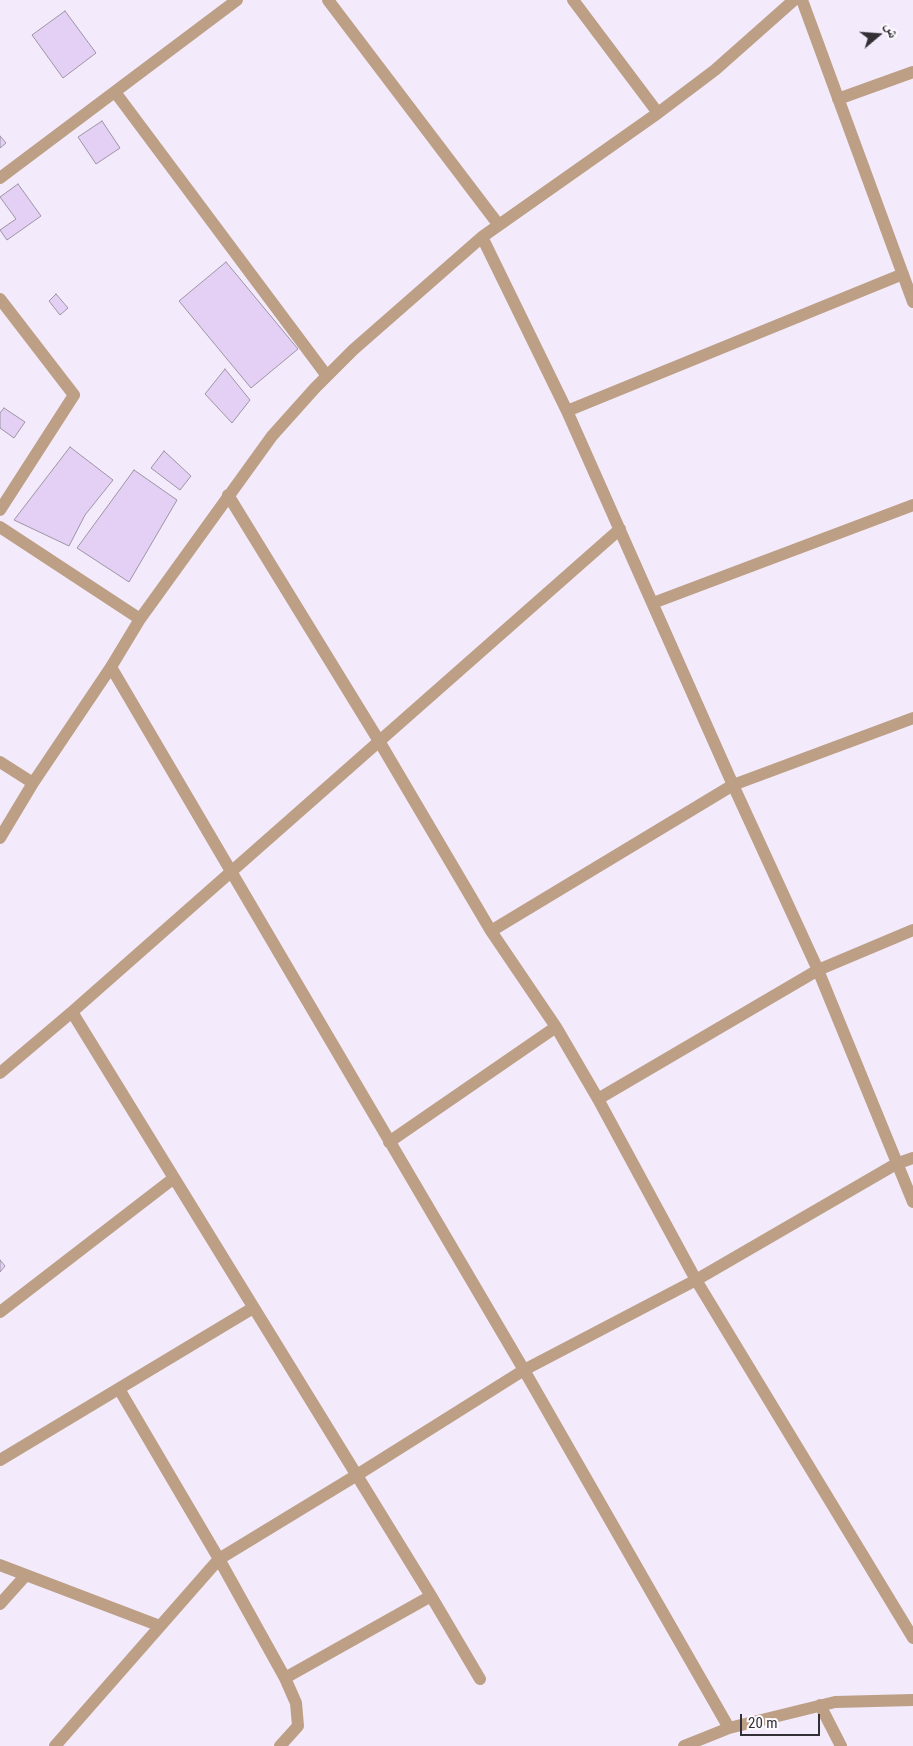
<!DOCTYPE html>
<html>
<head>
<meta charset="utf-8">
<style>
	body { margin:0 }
	#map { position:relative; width:913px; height:1746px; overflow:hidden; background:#f3eafb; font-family:"Roboto Condensed","Noto Naskh Arabic",sans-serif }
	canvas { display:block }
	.north { position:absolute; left:853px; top:10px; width:50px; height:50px; -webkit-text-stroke:4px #fcfafe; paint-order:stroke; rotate:72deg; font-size:14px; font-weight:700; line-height:20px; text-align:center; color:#332f36 }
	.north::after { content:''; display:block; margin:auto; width:18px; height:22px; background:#332f36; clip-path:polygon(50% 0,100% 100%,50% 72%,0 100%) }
	.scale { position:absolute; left:740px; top:1714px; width:80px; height:22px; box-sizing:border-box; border:2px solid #332f36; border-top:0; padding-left:6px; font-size:15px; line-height:18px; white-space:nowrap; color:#332f36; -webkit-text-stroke:4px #fcfafe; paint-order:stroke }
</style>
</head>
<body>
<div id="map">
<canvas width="913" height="1746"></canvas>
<div class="north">ش</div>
<div class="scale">20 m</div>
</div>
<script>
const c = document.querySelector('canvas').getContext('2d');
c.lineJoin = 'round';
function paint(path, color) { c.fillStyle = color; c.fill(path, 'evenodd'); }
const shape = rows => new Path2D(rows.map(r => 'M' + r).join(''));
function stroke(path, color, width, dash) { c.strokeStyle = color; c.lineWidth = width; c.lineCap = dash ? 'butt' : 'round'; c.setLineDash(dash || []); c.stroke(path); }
const building = shape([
	[65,11,96,53,63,78,32,35,65,11],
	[102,121,120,148,96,164,78,137,102,121],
	[0,136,6,143,0,148,0,136],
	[18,184,41,216,7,240,0,230,16,219,0,197,18,184],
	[226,262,298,349,251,388,179,301,226,262],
	[56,294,68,308,60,315,49,301,56,294],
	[225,369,250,400,232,423,205,394,225,369],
	[4,408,25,422,14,438,0,428,0,413,4,408],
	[70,447,113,480,85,515,69,546,14,520,70,447],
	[164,451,191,476,180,490,151,468,164,451],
	[134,470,177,500,129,582,77,548,134,470],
	[0,1260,5,1266,0,1272,0,1260]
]);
const minor = shape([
	[328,0,498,224],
	[573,0,658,113],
	[802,0,913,302],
	[115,92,327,376],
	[838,99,913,72],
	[0,178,237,0],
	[482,237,567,411,733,785,818,970,913,1202],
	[0,299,74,395,0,510],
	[567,411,903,274],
	[228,495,379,741,491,931,556,1027,598,1099,696,1280,913,1638],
	[0,527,140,619],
	[653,603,913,505],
	[111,667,524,1370,729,1728],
	[0,762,33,783],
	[0,838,33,783,111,667,140,619,272,436,315,388,353,350,482,237,658,113,715,70,794,0],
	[491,931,733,785,913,718],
	[72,1012,431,1596,480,1679],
	[0,1073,72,1012,620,529],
	[598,1099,818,970,913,930],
	[389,1142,556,1027],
	[0,1312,174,1178],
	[119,1389,219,1559,285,1678,296,1703,298,1726,280,1746],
	[0,1460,253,1308],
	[0,1565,160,1626],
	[0,1604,26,1575],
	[285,1678,431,1596],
	[820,1705,841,1746],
	[55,1746,219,1559,357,1475,524,1370,696,1280,896,1164,913,1158],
	[684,1746,729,1728,835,1702,913,1700]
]);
paint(building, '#e3d0f4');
stroke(building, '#9c94a3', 1);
stroke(minor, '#bc9f85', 12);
</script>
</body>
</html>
